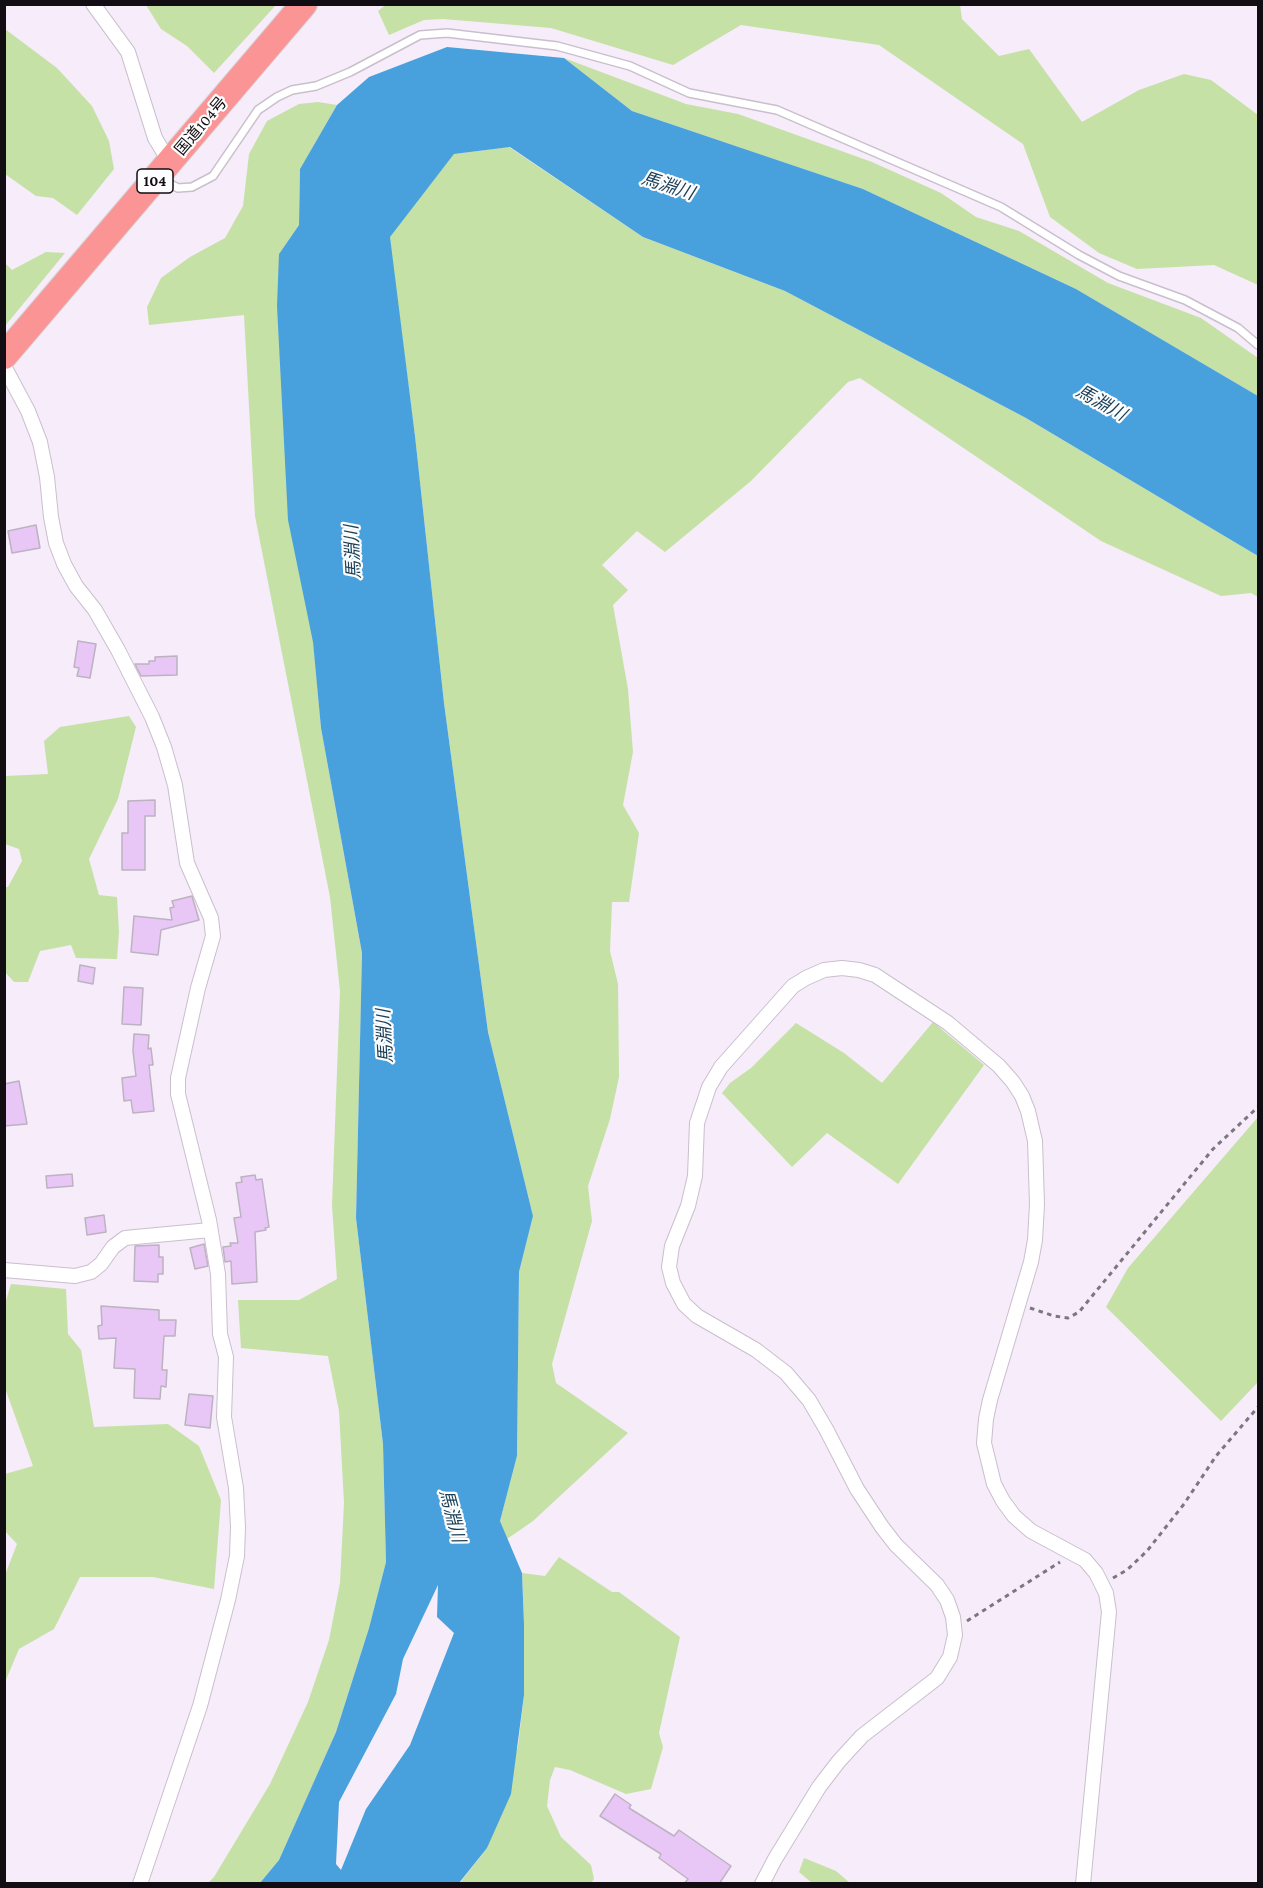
<!DOCTYPE html>
<html>
<head>
<meta charset="utf-8">
<style>
	body { margin:0 }
	#map { position:relative; width:1263px; height:1888px; overflow:hidden; background:#f6ecfa; font-family:"Crimson Pro",serif }
	canvas { display:block }
	.frame { position:absolute; inset:0; border:6px solid #110d12; pointer-events:none }
</style>
</head>
<body>
<div id="map">
<canvas width="1263" height="1888"></canvas>
<div class="frame"></div>
</div>
<script>
const c = document.querySelector('canvas').getContext('2d');
c.lineJoin = 'round';
function paint(path, color) { c.fillStyle = color; c.fill(path, 'evenodd'); }
const shape = rows => new Path2D(rows.map(r => 'M' + r).join(''));
function stroke(path, color, width, dash) { c.strokeStyle = color; c.lineWidth = width; c.lineCap = dash ? 'butt' : 'round'; c.setLineDash(dash || []); c.stroke(path); }
function write(font, color, halo, rows, align = 'center') {
  c.font = font + ' "Crimson Pro","Noto Sans JP",serif'; c.lineWidth = 4.5; c.setLineDash([]); c.textBaseline = 'middle'; c.strokeStyle = halo; c.fillStyle = color; for (const [text, x, y, turn = 0] of rows) {
    c.save(); c.translate(x, y); c.rotate((+turn || 0) * Math.PI / 180); c.textAlign = isNaN(turn) ? turn : align; if (halo) c.strokeText(text, 0, 0); c.fillText(text, 0, 0); c.restore();
  }
}
const green = shape([
	[387,4,960,5,962,19,999,56,1029,49,1082,122,1139,90,1184,74,1211,80,1258,115,1258,285,1214,265,1137,269,1099,253,1050,217,1023,144,879,45,741,25,673,65,551,28,443,19,424,20,389,35,378,11],
	[146,5,276,5,214,73,187,46,161,29],
	[5,29,57,68,92,106,109,141,114,169,77,215,53,198,36,196,5,174],
	[564,58,686,104,738,114,872,162,941,193,976,217,1019,231,1108,283,1201,318,1258,358,1258,396,1076,289,863,189,632,111],
	[318,102,337,105,300,169,299,225,279,254,321,728,362,953,356,1218,383,1444,386,1562,369,1628,336,1732,279,1860,260,1883,208,1883,214,1877,270,1784,308,1702,329,1640,340,1583,344,1503,339,1411,328,1356,241,1348,238,1300,299,1300,337,1279,332,1205,340,991,330,897,255,516,244,315,149,325,147,307,161,278,190,257,225,238,243,206,249,154,267,121,299,104],
	[509,147,643,237,785,291,1026,418,1258,556,1258,597,1251,593,1221,596,1101,541,860,378,848,382,751,481,665,552,637,531,602,565,628,590,613,605,628,689,633,752,623,805,639,833,629,902,612,902,610,951,618,984,619,1077,610,1119,588,1186,592,1221,552,1364,556,1383,628,1433,533,1521,507,1539,500,1521,517,1456,519,1272,533,1216,488,1032,444,703,415,436,389,237,454,154],
	[46,252,65,253,5,326,5,263,12,270],
	[129,716,136,727,118,799,89,859,99,895,117,897,119,932,117,959,76,958,71,945,40,951,28,982,14,982,5,972,5,887,8,887,22,861,19,849,5,844,5,776,48,774,44,741,60,727],
	[933,1022,984,1065,898,1184,827,1133,792,1167,722,1093,730,1083,751,1068,796,1023,844,1053,882,1083],
	[1258,1117,1258,1382,1221,1421,1106,1307,1128,1268],
	[11,1284,66,1289,68,1334,81,1350,94,1427,168,1424,199,1446,221,1500,214,1589,153,1577,80,1577,54,1629,19,1649,5,1682,5,1575,17,1544,5,1531,5,1474,33,1466,5,1388,5,1304],
	[559,1557,612,1592,619,1592,680,1637,659,1733,663,1747,651,1789,626,1794,570,1770,555,1767,550,1780,547,1806,561,1837,591,1865,594,1879,591,1883,459,1884,487,1848,518,1746,524,1695,524,1624,522,1573,545,1576],
	[804,1858,836,1871,850,1883,812,1883,799,1872]
]);
const water = shape([
	[447,47,564,58,632,111,863,189,1076,289,1258,396,1258,556,1026,418,785,291,643,237,510,147,454,154,390,237,415,436,444,703,488,1032,533,1216,519,1272,517,1456,500,1521,522,1573,524,1624,524,1695,511,1794,487,1848,459,1883,260,1883,279,1860,336,1732,369,1628,386,1562,383,1444,356,1218,362,953,321,728,313,642,288,520,277,306,279,254,299,225,300,169,337,105,369,77],
	[438,1585,437,1617,454,1633,410,1745,366,1809,341,1870,336,1864,339,1802,396,1694,403,1659]
]);
const building = shape([
	[36,525,40,548,12,553,8,531,36,525],
	[78,641,96,644,90,678,77,676,79,668,74,667,78,641],
	[177,656,177,675,141,676,135,664,149,664,149,661,155,661,155,657,177,656],
	[155,800,155,816,145,816,145,870,122,870,122,833,128,833,128,801,155,800],
	[192,896,199,920,161,930,158,955,131,952,134,916,172,920,170,908,174,907,172,901,192,896],
	[80,965,95,968,93,984,78,981,80,965],
	[124,987,143,988,141,1025,122,1024,124,987],
	[134,1034,149,1035,148,1049,151,1048,153,1065,149,1065,154,1111,133,1113,131,1100,124,1101,122,1078,136,1076,133,1051,134,1034],
	[19,1081,27,1124,4,1126,4,1084,19,1081],
	[72,1174,73,1186,47,1188,46,1176,72,1174],
	[255,1175,256,1180,262,1179,269,1227,265,1228,266,1230,255,1232,257,1282,232,1284,231,1261,225,1262,223,1247,231,1246,230,1243,238,1243,234,1218,241,1217,236,1183,242,1182,241,1177,255,1175],
	[104,1215,106,1232,87,1235,85,1218,104,1215],
	[204,1244,208,1266,195,1269,190,1248,204,1244],
	[159,1245,159,1257,163,1257,163,1274,158,1274,158,1282,134,1281,135,1246,159,1245],
	[101,1306,159,1310,159,1320,176,1320,175,1336,164,1336,162,1370,167,1370,166,1387,161,1386,160,1399,134,1398,135,1369,114,1368,116,1338,99,1339,98,1326,102,1325,101,1306],
	[189,1394,213,1396,210,1428,185,1425,189,1394],
	[615,1794,631,1805,629,1808,674,1836,679,1830,731,1866,719,1884,684,1884,688,1879,659,1858,661,1854,600,1816,615,1794]
]);
const path = shape([
	[1030,1308,1054,1316,1068,1318,1079,1312,1213,1149,1258,1107],
	[1113,1578,1127,1570,1147,1551,1184,1504,1216,1456,1258,1407],
	[967,1621,1060,1562]
]);
const lane = shape([
	[162,180,178,188,192,187,213,176,258,110,277,97,292,90,316,86,350,72,420,35,447,33,557,46,630,66,689,93,777,110,1001,207,1079,255,1119,276,1185,300,1238,328,1258,345]
]);
const street = shape([
	[93,4,128,52,155,138,170,163],
	[4,366,28,411,40,442,47,477,51,517,56,543,64,564,76,586,95,610,118,650,152,717,164,747,175,785,187,863,211,918,213,936,198,988,178,1078,178,1094,209,1220,218,1274,220,1334,226,1357,224,1417,236,1488,238,1527,237,1556,228,1600,200,1706,140,1884],
	[4,1270,75,1276,91,1272,101,1264,113,1247,125,1238,210,1230],
	[762,1884,775,1859,819,1787,839,1761,862,1736,937,1678,950,1657,955,1635,953,1617,947,1600,937,1585,896,1545,882,1527,857,1489,826,1429,809,1400,786,1373,756,1350,697,1316,684,1304,673,1283,669,1267,672,1246,688,1206,695,1176,697,1123,709,1087,721,1067,793,986,806,978,824,970,842,968,859,970,875,975,948,1023,999,1066,1013,1082,1022,1096,1028,1111,1035,1141,1037,1204,1035,1240,1031,1262,990,1400,986,1419,984,1443,994,1484,1003,1501,1014,1516,1031,1531,1085,1560,1096,1573,1106,1593,1109,1612,1083,1884]
]);
const highway = shape([
	[4,356,304,4]
]);
const shields = [
	[155,181,36]
];
const shieldNames = [
	["104",155,181]
];
const streetNames = [
	["国道104号",201,126,-50]
];
const waterNames = [
	["馬淵川",668,186,18],
	["馬淵川",1101,403,29],
	["馬淵川",353,552,-93],
	["馬淵川",385,1036,-93],
	["馬淵川",452,1516,75]
];
paint(green, '#c5e1a6');
paint(water, '#48a1dc');
paint(building, '#e8c7f6');
stroke(building, '#bcb2c0', 1.5);
stroke(lane, '#c9bfcd', 10);
stroke(street, '#c9bfcd', 16);
stroke(highway, '#d4d3d4', 28);
stroke(path, '#7d767f', 3, [4.5, 4.5]);
stroke(lane, '#fff', 7);
stroke(street, '#fff', 14);
stroke(highway, '#fa9495', 26);
for (const [x, y, w] of shields) { const box = new Path2D(); box.roundRect(x - w / 2, y - 12, w, 24, 4.5); c.fillStyle = '#fdfdfd'; c.fill(box); stroke(box, '#110d12', 1.5); }
write('bold 15px', '#110d12', null, shieldNames);
write('16px', '#110d12', '#fdfdfd', streetNames);
write('italic 18px', '#1a3f58', '#fdfdfd', waterNames);
</script>
</body>
</html>
